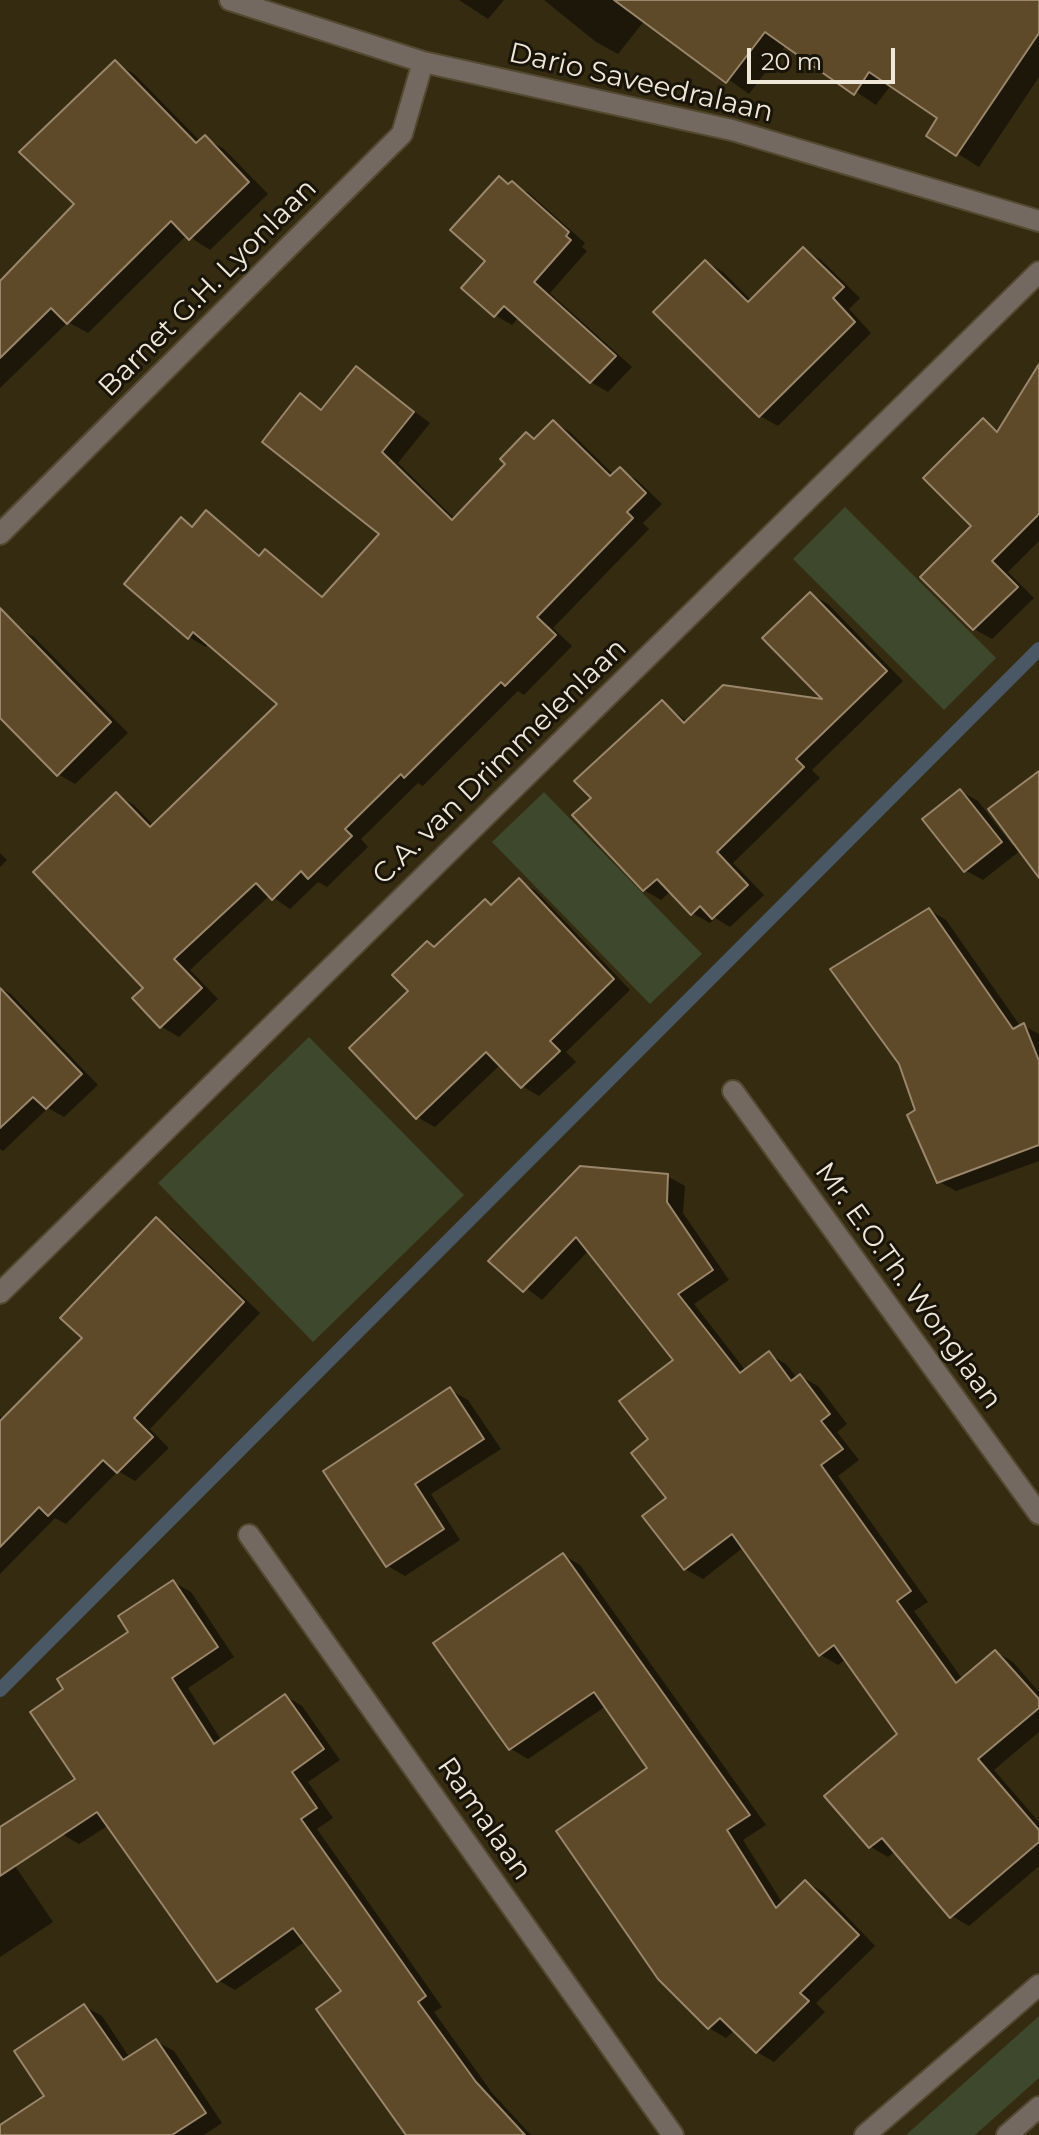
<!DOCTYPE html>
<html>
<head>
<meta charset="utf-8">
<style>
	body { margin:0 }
	#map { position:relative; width:1039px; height:2135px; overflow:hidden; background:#352b10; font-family:Montserrat,sans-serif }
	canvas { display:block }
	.scale { position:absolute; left:747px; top:48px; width:148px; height:36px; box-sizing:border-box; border:4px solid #efe8d9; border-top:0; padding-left:10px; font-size:24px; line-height:28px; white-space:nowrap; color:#efe8d9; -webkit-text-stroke:6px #191409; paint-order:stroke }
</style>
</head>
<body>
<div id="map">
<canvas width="1039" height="2135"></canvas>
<div class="scale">20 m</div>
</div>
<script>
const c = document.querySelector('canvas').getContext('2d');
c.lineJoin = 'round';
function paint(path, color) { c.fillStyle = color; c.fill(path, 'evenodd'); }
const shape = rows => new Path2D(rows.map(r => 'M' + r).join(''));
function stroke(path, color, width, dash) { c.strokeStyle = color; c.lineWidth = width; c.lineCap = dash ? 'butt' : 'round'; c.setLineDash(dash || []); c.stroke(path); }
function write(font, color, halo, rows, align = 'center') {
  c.font = font + ' Montserrat,sans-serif'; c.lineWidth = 6; c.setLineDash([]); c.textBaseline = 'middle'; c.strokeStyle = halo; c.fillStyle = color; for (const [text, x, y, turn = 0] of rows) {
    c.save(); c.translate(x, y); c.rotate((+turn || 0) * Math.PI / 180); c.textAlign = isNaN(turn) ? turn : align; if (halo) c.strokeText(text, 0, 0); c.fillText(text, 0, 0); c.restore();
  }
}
const green = shape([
	[845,507,996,658,944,710,793,559],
	[544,792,702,954,650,1004,492,842],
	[309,1037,464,1195,313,1342,158,1183],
	[1039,2016,1039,2078,975,2135,906,2135]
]);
const shadow = shape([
	[459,0,504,0,488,19],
	[544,0,1039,0,1039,77,979,167,928,135,939,118,891,85,876,105,786,45,749,94,645,20,618,54,596,42],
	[115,63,134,74,200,141,205,138,224,149,268,194,210,250,187,235,88,333,68,322,0,388,0,284,77,204],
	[500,178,529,193,585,243,582,247,587,251,550,293,632,367,608,392,591,382,519,317,512,325,495,315,487,261],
	[804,250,821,260,860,298,849,309,871,333,778,426,760,416,656,312,706,262,723,272,752,301],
	[1039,368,1039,541,1008,572,1034,598,992,639,974,629,923,577,974,526,983,421,1000,431],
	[357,369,430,423,398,463,455,519,508,464,527,434,536,439,553,422,570,432,614,475,620,470,637,480,662,504,643,523,649,529,553,628,572,646,524,695,518,691,423,786,418,783,361,839,368,847,327,887,318,882,290,909,270,895,190,970,218,999,179,1037,162,1027,135,998,146,988,117,795,134,805,154,826,280,704,209,644,206,647,189,637,181,520,194,527,206,513,262,556,265,552,282,562,324,597,382,534,301,396,323,410],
	[810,594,828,604,903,681,812,770,820,778,733,863,764,895,730,927,715,918,710,923,692,913,671,891,661,900,644,890,594,798,662,702,688,722,827,702],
	[17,627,34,637,128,733,75,784,58,774,0,715,0,644],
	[1039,773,1039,875,1021,850,983,880,965,870,960,791,978,801,1013,846],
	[0,853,7,860,0,867],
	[519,881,536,891,630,990,566,1052,576,1062,539,1096,522,1086,501,1064,435,1127,417,1117,411,991,428,943,436,948,485,901,492,906],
	[929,910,946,920,1021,1027,1024,1026,1039,1034,1039,1161,956,1191,938,1181,901,1063],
	[0,988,11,994,98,1085,64,1117,48,1108,3,1151,0,1149],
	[667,1176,685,1186,683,1213,729,1280,694,1304,746,1371,769,1354,786,1364,797,1378,800,1376,818,1386,847,1424,837,1432,859,1460,838,1476,928,1602,914,1611,963,1680,996,1652,1013,1662,1039,1692,1039,1732,994,1770,1039,1822,1039,1866,969,1926,952,1916,895,1851,888,1857,871,1847,827,1796,900,1734,846,1659,838,1665,821,1655,744,1547,703,1579,685,1569,651,1439,676,1360,589,1250,542,1300,491,1261],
	[156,1220,173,1230,260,1313,150,1429,169,1448,135,1481,118,1471,66,1524,55,1518,0,1574,0,1416,4,1420,85,1338],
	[450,1390,468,1400,501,1449,431,1494,460,1540,405,1576,388,1566,326,1472],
	[563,1555,580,1565,766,1825,743,1840,783,1904,805,1882,823,1892,875,1946,816,2003,825,2012,774,2062,757,2052,735,2030,726,2038,709,2028,650,1769,606,1706,528,1759,511,1749,436,1644],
	[173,1582,191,1592,234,1657,188,1688,222,1741,285,1696,302,1706,340,1760,308,1782,333,1818,317,1829,442,2007,434,2012,493,2094,531,2135,415,2135,344,1992,306,1941,235,1990,218,1980,109,1825,79,1844,62,1834,77,1780,66,1690,131,1633],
	[0,1853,11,1860,53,1922,0,1957],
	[84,2006,102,2016,130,2058,156,2041,174,2051,222,2123,204,2135,5,2135,47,2097]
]);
const stream = shape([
	[0,1690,1039,649]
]);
const building = shape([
	[614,0,1039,0,1039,33,956,156,926,136,937,118,869,72,854,95,765,32,726,83,614,0],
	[115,60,196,143,205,135,249,182,189,240,171,221,67,324,51,308,0,358,0,281,74,204,19,152,115,60],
	[499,176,508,184,512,181,569,232,566,236,571,240,534,282,616,356,590,383,504,306,494,317,461,288,485,261,450,230,499,176],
	[803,247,844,287,833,298,855,322,759,417,653,312,705,260,748,302,803,247],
	[1039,364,1039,514,992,561,1018,587,973,630,920,577,971,526,923,478,983,418,997,432,1039,364],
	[356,366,414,412,382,452,452,520,505,464,500,459,526,432,534,439,553,420,610,476,620,467,646,493,627,512,633,518,537,617,556,635,505,686,501,682,404,778,401,774,345,829,352,836,308,879,301,871,272,900,256,883,174,959,202,988,160,1028,132,998,143,988,33,872,116,792,150,827,277,704,193,632,188,639,124,584,181,517,192,527,206,510,259,556,265,549,322,597,379,534,262,442,300,393,321,410,356,366],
	[810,592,887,671,796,759,804,767,717,852,748,885,712,919,700,906,691,915,657,879,643,891,572,815,591,798,574,781,662,700,684,723,723,685,822,699,762,638,810,592],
	[0,608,111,722,57,776,0,718,0,608],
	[1039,771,1039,878,988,809,1039,771],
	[960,789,1002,842,964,872,922,819,960,789],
	[519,878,614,979,550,1041,560,1051,521,1088,486,1052,416,1119,349,1048,408,991,392,975,427,941,434,947,485,899,491,905,519,878],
	[929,908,1013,1029,1024,1023,1039,1061,1039,1145,937,1183,907,1115,915,1110,899,1064,830,969,929,908],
	[0,988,82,1074,46,1109,33,1097,0,1128,0,988],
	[580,1166,668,1174,667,1202,713,1270,678,1294,740,1373,769,1351,791,1381,800,1374,830,1414,821,1421,843,1449,821,1465,911,1591,897,1601,956,1683,995,1650,1039,1699,1039,1708,978,1759,1039,1830,1039,1842,950,1918,882,1838,869,1848,824,1796,897,1734,834,1645,819,1656,732,1534,684,1570,642,1516,666,1498,631,1453,648,1439,619,1401,673,1360,576,1237,523,1292,488,1261,580,1166],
	[156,1217,244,1302,134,1418,153,1437,117,1473,103,1460,48,1516,39,1507,0,1547,0,1421,82,1338,60,1318,156,1217],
	[450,1387,484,1439,415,1484,444,1529,386,1567,323,1471,450,1387],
	[563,1553,750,1815,727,1830,776,1908,805,1880,859,1935,800,1993,809,2001,756,2053,720,2018,708,2029,658,1979,556,1831,647,1768,594,1692,509,1750,433,1643,563,1553],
	[173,1580,218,1647,172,1678,214,1744,285,1694,324,1749,292,1772,317,1808,301,1819,426,1996,418,2002,476,2082,525,2135,406,2135,316,2009,341,1991,293,1928,217,1982,97,1812,0,1876,0,1827,75,1779,30,1712,63,1689,57,1679,128,1632,118,1616,173,1580],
	[84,2004,123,2060,156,2039,206,2113,172,2135,0,2135,0,2125,44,2096,14,2051,84,2004]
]);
const minor = shape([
	[230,0,423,62,732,130,1039,221],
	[0,534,402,134,423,62],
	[733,1091,1039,1514],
	[0,1293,1039,272],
	[249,1535,673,2135],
	[865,2135,1039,1985],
	[1007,2135,1039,2107]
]);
const streetNames = [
	["Dario Saveedralaan",641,83,13],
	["Barnet G.H. Lyonlaan",208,288,-45],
	["C.A. van Drimmelenlaan",500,762,-44],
	["Mr. E.O.Th. Wonglaan",908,1286,54],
	["Ramalaan",484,1819,55]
];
paint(green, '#3e482d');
paint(shadow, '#0007');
stroke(stream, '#4a5865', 14);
paint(building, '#5e4929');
stroke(building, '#99866b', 2);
stroke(minor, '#534930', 24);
stroke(minor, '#746960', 20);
write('28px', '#efe8d9', '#191409', streetNames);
</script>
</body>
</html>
